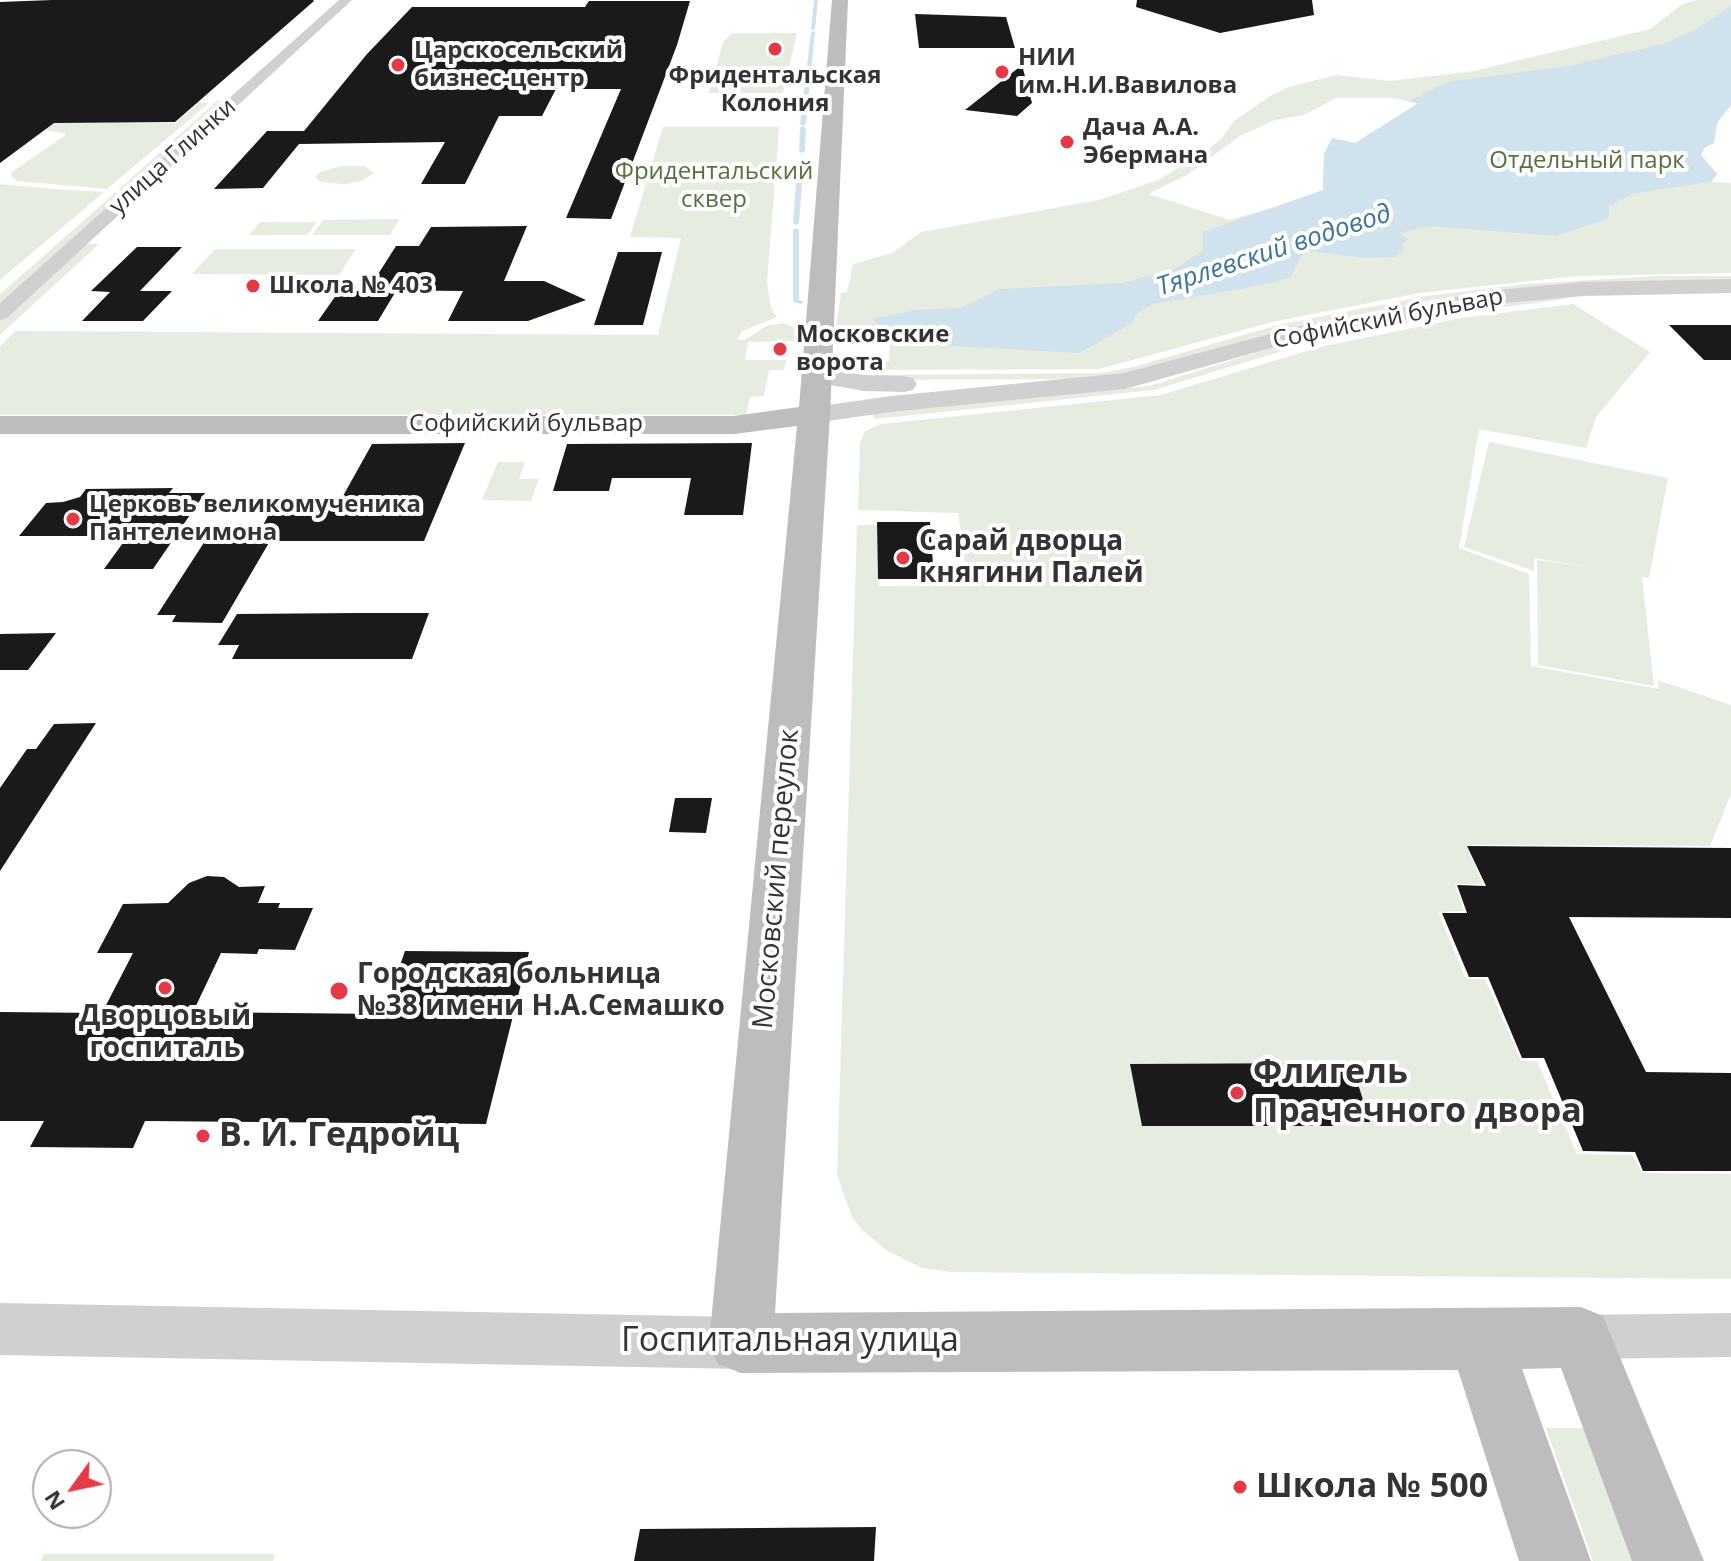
<!DOCTYPE html>
<html>
<head>
<meta charset="utf-8">
<style>
	body { margin:0 }
	#map { position:relative; width:1731px; height:1561px; overflow:hidden; background:#fff; font-family:"Open Sans",sans-serif }
	canvas { display:block }
	.north { position:absolute; left:32px; top:1449px; width:80px; height:80px; box-sizing:border-box; background:#fff; border:2px solid #adadad; border-radius:50%; rotate:237deg; font-size:22px; font-weight:700; line-height:32px; text-align:center; color:#333 }
	.north::after { content:''; display:block; margin:auto; width:28px; height:36px; background:#e63946; clip-path:polygon(50% 0,100% 100%,50% 72%,0 100%) }
</style>
</head>
<body>
<div id="map">
<canvas width="1731" height="1561"></canvas>
<div class="north">N</div>
</div>
<script>
const c = document.querySelector('canvas').getContext('2d');
c.lineJoin = 'round';
function paint(path, color) { c.fillStyle = color; c.fill(path, 'evenodd'); }
const shape = rows => new Path2D(rows.map(r => 'M' + r).join(''));
function stroke(path, color, width, dash) { c.strokeStyle = color; c.lineWidth = width; c.lineCap = dash ? 'butt' : 'round'; c.setLineDash(dash || []); c.stroke(path); }
function write(font, color, halo, rows, align = 'center') {
  c.font = font + ' "Open Sans",sans-serif'; c.lineWidth = 8; c.setLineDash([]); c.textBaseline = 'middle'; c.strokeStyle = halo; c.fillStyle = color; for (const [text, x, y, turn = 0] of rows) {
    c.save(); c.translate(x, y); c.rotate((+turn || 0) * Math.PI / 180); c.textAlign = isNaN(turn) ? turn : align; if (halo) c.strokeText(text, 0, 0); c.fillText(text, 0, 0); c.restore();
  }
}
const green = shape([
	[1696,0,1731,0,1731,105,1717,123,1714,143,1704,148,1701,155,1717,174,1712,182,1731,183,1731,273,1577,276,1420,293,1272,322,1099,369,867,370,855,367,850,361,889,361,890,342,834,342,841,293,847,292,853,264,892,253,921,232,1099,200,1158,180,1202,154,1222,138,1234,121,1270,96,1289,87,1336,75,1390,81,1474,71,1650,29,1681,5],
	[1336,98,1392,98,1418,103,1355,143,1332,138,1324,154,1323,190,1292,202,1230,220,1148,194,1187,175,1240,136,1275,120,1304,115],
	[732,33,797,33,783,93,709,93,723,42],
	[172,101,209,103,107,189,17,181,11,176,12,172,67,134,45,130,54,122,175,123,197,104,162,103],
	[217,101,230,101,132,190,118,190],
	[663,127,779,127,767,283,771,308,777,317,742,331,737,340,745,340,766,326,783,323,791,326,807,341,748,342,745,360,786,360,784,370,769,370,764,396,750,397,746,415,0,415,0,346,15,331,658,335,681,238,630,237],
	[341,166,365,166,374,173,361,181,344,184,321,182,315,177,320,172],
	[0,184,54,189,104,192,0,280],
	[115,193,128,193,0,308,0,294],
	[399,219,390,235,312,235,323,220],
	[260,222,317,222,307,235,249,235],
	[83,244,99,244,0,335,0,319],
	[215,249,356,249,339,275,192,274],
	[1657,276,1731,276,1731,280,1587,283,1432,300,1287,330,1142,372,1086,379,877,380,876,375,1102,373,1133,367,1278,325,1426,296,1526,284],
	[1556,296,1565,299,1453,314,1312,342,1154,390,875,419,872,414,1149,386,1304,338,1398,318],
	[1573,304,1650,352,1596,417,1586,448,1479,429,1459,548,1529,574,1531,666,1659,689,1658,680,1731,705,1731,794,1710,846,1466,845,1483,884,1455,884,1464,911,1438,912,1466,979,1485,979,1521,1061,1537,1061,1577,1154,1632,1155,1642,1173,1731,1174,1731,1279,952,1272,922,1268,886,1250,861,1229,852,1217,837,1175,857,525,877,525,878,586,968,585,958,513,858,510,860,443,865,431,881,424,1161,395,1320,347,1461,318],
	[1324,1063,1325,1070,1353,1068,1370,1121,1341,1122,1341,1126,1143,1126,1131,1064],
	[1489,442,1668,478,1649,578,1642,577,1654,686,1538,665,1537,560,1588,567,1534,558,1534,571,1464,547],
	[498,462,525,462,519,479,539,479,531,501,482,500],
	[1546,1428,1587,1428,1638,1561,1593,1561],
	[43,1554,275,1554,273,1561,41,1561]
]);
const water = shape([
	[1731,6,1731,105,1717,123,1714,143,1704,148,1701,155,1717,174,1711,182,1635,193,1609,206,1609,217,1598,222,1556,236,1431,226,1399,233,1408,239,1402,244,1403,251,1394,257,1365,258,1309,251,1301,256,1291,277,1263,285,1153,304,1136,314,1132,323,1079,353,934,345,885,331,873,319,914,310,961,308,1000,289,1122,283,1175,269,1203,250,1203,232,1323,190,1324,154,1332,138,1355,143,1418,104,1409,101,1433,89,1448,82,1573,65,1666,43,1695,30]
]);
const stream = shape([
	[814,0,818,0,815,29,813,30,811,29,814,0],
	[813,31,815,32,806,124,803,126,800,124,811,32,813,31],
	[803,126,806,128,805,151,802,153,799,151,800,128,803,126],
	[801,157,804,159,799,223,796,225,793,223,798,159,801,157],
	[796,228,799,230,799,300,804,302,801,304,793,302,793,230,796,228]
]);
const building = shape([
	[52,0,313,0,314,1,175,122,54,123,0,163,0,2],
	[1137,0,1312,0,1314,15,1220,33,1136,7],
	[589,1,690,1,677,45,611,219,566,218,621,89,556,89,542,116,499,116,465,184,421,184,445,142,299,144,263,188,214,189,267,131,304,131,367,54,412,7,585,7],
	[915,14,1006,17,1015,48,919,48],
	[1022,65,1032,103,1017,116,965,110],
	[527,226,504,281,544,281,586,300,528,321,448,321,463,291,368,290,396,246,419,246,431,227],
	[137,247,182,247,140,291,172,291,143,321,82,321,110,292,91,291],
	[618,252,662,252,643,325,594,325],
	[339,291,396,291,378,321,318,321],
	[1669,325,1731,325,1731,360,1704,360],
	[465,443,424,541,255,541,273,506,338,505,372,444],
	[752,443,743,515,684,515,691,478,612,478,609,491,553,491,567,444],
	[173,488,169,493,205,493,153,569,104,569,128,536,19,536,46,503,63,502,80,497,86,489],
	[877,522,930,522,934,579,878,579],
	[205,541,270,541,222,623,172,622,176,615,157,615],
	[357,613,429,613,412,659,232,659,239,645,218,645,237,614],
	[56,633,28,670,0,670,0,634],
	[96,723,0,871,0,788,27,749,36,749,54,724],
	[675,798,712,798,706,833,669,832],
	[1467,846,1731,848,1731,918,1569,917,1646,1072,1731,1073,1731,1171,1643,1171,1635,1152,1583,1151,1544,1058,1522,1058,1488,977,1469,977,1442,913,1467,913,1457,885,1486,886],
	[207,876,224,877,239,887,265,886,258,903,280,903,278,908,313,908,295,950,259,949,257,954,221,953,193,1012,383,1014,405,951,529,952,486,1124,145,1121,133,1148,30,1147,44,1121,0,1121,0,1012,102,1013,133,953,97,953,123,904,168,903,189,883],
	[1324,1063,1325,1070,1353,1068,1370,1122,1341,1122,1342,1126,1142,1126,1130,1064],
	[876,1527,874,1561,634,1561,640,1529]
]);
const minor = shape([
	[339,0,352,0,7,318,0,320,0,303,339,0],
	[1731,1313,1731,1357,1581,1359,1565,1352,1558,1337,1565,1322,1581,1315,1731,1313]
]);
const tertiary = shape([
	[1731,279,1731,293,1584,296,1495,304,1369,325,1300,340,1125,389,891,412,814,423,804,421,801,415,804,409,814,407,891,396,1124,373,1296,327,1495,290,1584,282,1731,279],
	[817,368,864,375,904,376,913,378,917,384,913,390,904,392,864,391,808,381,804,376,808,371,817,368],
	[0,1303,741,1317,760,1325,768,1343,760,1361,741,1369,0,1355,0,1303]
]);
const secondary = shape([
	[832,0,848,0,830,415,775,1313,1581,1307,1603,1316,1704,1561,1632,1561,1561,1368,1522,1369,1591,1561,1519,1561,1458,1370,741,1373,718,1364,709,1343,797,426,734,434,0,434,0,416,734,416,799,407,832,0]
]);
const markers = [
	[775,49,8,"#e63946"],
	[398,65,8,"#e63946"],
	[1002,72,8,"#e63946"],
	[1067,142,8,"#e63946"],
	[253,286,8,"#e63946"],
	[780,349,8,"#e63946"],
	[73,519,8,"#e63946"],
	[903,558,8,"#e63946"],
	[165,988,8,"#e63946"],
	[339,991,10,"#e63946"],
	[1237,1093,8,"#e63946"],
	[203,1136,8,"#e63946"],
	[1240,1487,8,"#e63946"]
];
const farPoinames = [
	["Царскосельский",414,51],
	["бизнес-центр",414,79],
	["НИИ",1018,58],
	["им.Н.И.Вавилова",1018,86],
	["Фридентальская",775,76,"center"],
	["Колония",775,104,"center"],
	["Дача А.А.",1083,128],
	["Эбермана",1083,156],
	["Школа № 403",269,286],
	["Московские",796,335],
	["ворота",796,363],
	["Церковь великомученика",89,505],
	["Пантелеимона",89,533]
];
const farStreetnames = [
	["улица Глинки",173,157,-42],
	["Софийский бульвар",1388,319,-11],
	["Софийский бульвар",526,424]
];
const farParknames = [
	["Отдельный парк",1587,161],
	["Фридентальский",714,172],
	["сквер",714,200]
];
const farWaternames = [
	["Тярлевский водовод",1274,251,-18]
];
const poiNames = [
	["Сарай дворца",919,542],
	["княгини Палей",919,574],
	["Городская больница",357,975],
	["№38 имени Н.А.Семашко",357,1007],
	["Дворцовый",165,1017,"center"],
	["госпиталь",165,1049,"center"]
];
const streetNames = [
	["Московский переулок",777,879,-85]
];
const nearPoinames = [
	["Флигель",1253,1073],
	["Прачечного двора",1253,1112],
	["В. И. Гедройц",219,1136],
	["Школа № 500",1256,1487]
];
const nearStreetnames = [
	["Госпитальная улица",790,1341]
];
paint(green, '#e6ecdf');
paint(water, '#cfe2ee');
paint(stream, '#cfe2ee');
paint(building, '#1a1a1a');
paint(minor, '#d0d0d0');
paint(tertiary, '#d0d0d0');
paint(secondary, '#bdbdbd');
for (const [x, y, r, color] of markers) { const dot = new Path2D(); dot.arc(x, y, r, 0, 2 * Math.PI); c.fillStyle = color; c.fill(dot); stroke(dot, '#fff', 3); }
write('bold 24px', '#333', '#fff', farPoinames, 'left');
write('24px', '#333', '#fff', farStreetnames);
write('24px', '#56703f', '#fff', farParknames);
write('italic 26px', '#3f7597', '#fff', farWaternames);
write('bold 28px', '#333', '#fff', poiNames, 'left');
write('28px', '#333', '#fff', streetNames);
write('bold 34px', '#333', '#fff', nearPoinames, 'left');
write('34px', '#333', '#fff', nearStreetnames);
</script>
</body>
</html>
